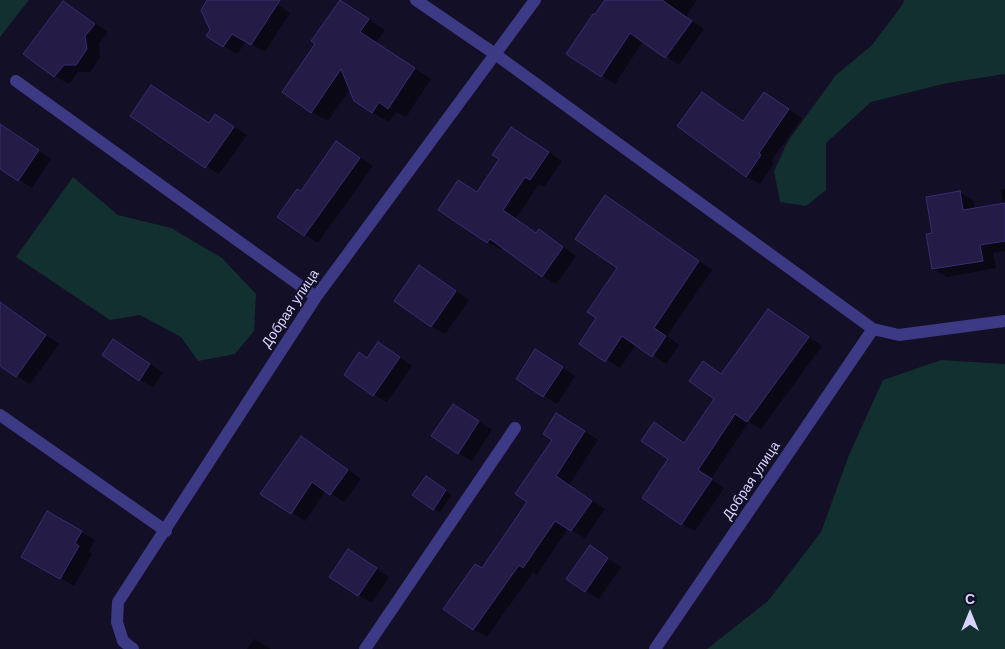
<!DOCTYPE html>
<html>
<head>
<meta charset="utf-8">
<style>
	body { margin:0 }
	#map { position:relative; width:1005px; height:649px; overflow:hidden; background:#130f26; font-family:"DM Sans",sans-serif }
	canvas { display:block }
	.north { position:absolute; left:945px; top:589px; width:50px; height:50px; -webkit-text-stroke:4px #130f26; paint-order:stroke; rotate:0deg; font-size:14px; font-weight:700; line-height:20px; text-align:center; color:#d9d4ff }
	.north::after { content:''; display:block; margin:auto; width:18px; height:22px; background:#d9d4ff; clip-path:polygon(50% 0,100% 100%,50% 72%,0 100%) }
</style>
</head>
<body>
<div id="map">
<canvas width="1005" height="649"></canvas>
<div class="north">С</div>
</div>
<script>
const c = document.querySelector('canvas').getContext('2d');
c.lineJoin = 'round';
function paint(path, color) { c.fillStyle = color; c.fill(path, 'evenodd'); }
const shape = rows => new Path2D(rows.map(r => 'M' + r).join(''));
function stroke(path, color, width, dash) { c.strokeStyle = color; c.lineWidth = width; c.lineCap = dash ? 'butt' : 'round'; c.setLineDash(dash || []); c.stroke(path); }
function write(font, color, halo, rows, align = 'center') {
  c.font = font + ' "DM Sans",sans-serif'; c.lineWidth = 4; c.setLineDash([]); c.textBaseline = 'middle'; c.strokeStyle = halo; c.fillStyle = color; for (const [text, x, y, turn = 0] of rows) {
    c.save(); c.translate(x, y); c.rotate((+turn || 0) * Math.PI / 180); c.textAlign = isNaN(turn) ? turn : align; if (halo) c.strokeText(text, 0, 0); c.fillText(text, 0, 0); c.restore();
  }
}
const green = shape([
	[0,0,29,0,0,37],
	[904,0,1005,0,1005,74,947,83,871,102,826,143,826,190,806,206,780,202,774,171,788,141,836,75,872,45,903,4],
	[73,177,118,215,171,228,222,258,256,294,254,331,235,354,198,361,181,337,140,315,110,320,16,257],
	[941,360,1005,364,1005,649,707,649,768,601,821,532,849,455,883,380]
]);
const shadow = shape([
	[271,0,290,13,265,52,246,41,237,54,207,36,211,30],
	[606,0,697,0,686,17,704,29,679,65,643,41,615,84,568,54],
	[341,1,385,30,376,42,431,79,406,117,396,112,389,122,372,112,350,89,328,121,312,112,317,43,313,40],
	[64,2,108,32,99,44,100,57,90,72,78,72,69,84,55,76,25,54],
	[702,93,744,122,764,93,802,118,771,161,774,163,760,184,746,176],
	[216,115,247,135,219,174,206,166,210,124],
	[512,128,562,161,544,187,539,184,516,219,537,233,539,231,553,239,576,256,556,284,543,276,503,247,501,250,488,242,478,193,500,159],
	[0,132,17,135,51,159,32,188,0,167],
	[337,143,373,166,318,243,279,217,301,192],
	[1005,189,1005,251,993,253,996,268,947,277,933,269,934,234,959,192,973,200,975,209,1003,204,1001,190],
	[619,205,712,270,667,336,679,345,666,364,636,344,620,368,581,344,598,318,619,267],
	[433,275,469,300,445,334,431,326],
	[4,307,59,344,30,384,0,365,0,313],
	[768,310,822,346,761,429,749,422,711,479,724,488,695,531,682,524,670,458,668,432,685,443,716,399,704,363,722,374],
	[127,348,163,373,153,387,140,380],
	[392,352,412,366,387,402,374,395,368,359],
	[549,359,575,376,557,404,517,379],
	[467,414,492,430,472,461,458,453],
	[570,422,598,440,569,485,605,509,585,538,568,528,537,575,533,572,487,637,473,629,482,570,529,502,554,439],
	[302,438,315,446,361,479,344,502,326,490,305,521,262,494],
	[432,481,452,495,440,512,433,509],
	[47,513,95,540,88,552,92,554,74,586,23,556],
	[590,547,621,567,599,599,585,591],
	[362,558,389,577,372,603,358,595],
	[254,639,268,647,271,649,247,649]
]);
const building = shape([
	[207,0,280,0,251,45,232,34,223,47,206,36,210,30,201,10,207,0],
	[340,0,369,19,360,32,415,68,388,109,379,102,372,113,354,101,341,69,311,113,282,92,315,44,311,41,340,0],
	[605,0,662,0,692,21,665,58,630,33,601,77,566,54,593,14,595,14,605,0],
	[63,1,95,24,85,36,87,49,76,65,64,65,54,77,23,54,63,1],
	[151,85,209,123,215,114,234,127,205,168,130,116,151,85],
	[702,92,743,121,764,92,789,109,759,153,761,155,746,177,677,126,702,92],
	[0,124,39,150,18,181,0,169,0,124],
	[511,127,549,152,530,180,525,177,503,210,536,233,539,229,563,247,542,277,490,239,487,243,438,210,458,180,477,192,499,159,492,155,511,127],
	[336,141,360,158,304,236,277,217,297,189,301,191,336,141],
	[960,191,963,210,1005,203,1005,241,980,245,983,261,932,269,926,234,932,233,926,197,960,191],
	[605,195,699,261,654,328,666,336,652,357,622,336,605,362,579,344,596,318,587,312,617,268,575,239,605,195],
	[419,265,456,291,431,327,394,301,419,265],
	[0,302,46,335,16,377,0,366,0,302],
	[768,309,809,337,747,422,735,414,698,470,712,479,681,525,642,498,668,459,641,441,654,422,684,443,714,399,689,381,703,361,721,374,768,309],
	[113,339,150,364,139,381,102,355,113,339],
	[378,342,400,357,373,396,344,375,359,352,367,358,378,342],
	[535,349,563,367,543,397,516,379,535,349],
	[453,404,479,421,458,454,431,436,453,404],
	[556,413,585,431,556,476,592,501,571,531,555,521,523,568,519,565,473,630,443,609,475,564,482,568,527,502,515,494,552,440,543,434,556,413],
	[301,436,348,470,330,495,312,482,291,514,260,494,301,436],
	[426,476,446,490,433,510,412,495,426,476],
	[47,511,82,531,75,543,79,546,60,579,21,557,47,511],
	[590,545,608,558,585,592,566,579,590,545],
	[348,549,377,568,358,596,329,577,348,549]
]);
const minor = shape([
	[416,0,495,54,873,329,899,335,1005,321],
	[16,81,316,297],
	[0,415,166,531],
	[133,649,123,641,117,622,118,602,316,297,535,0],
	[365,649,515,428],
	[655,649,873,329]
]);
const streetNames = [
	["Добрая улица",291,309,-56],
	["Добрая улица",752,481,-56]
];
paint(green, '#12302f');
paint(shadow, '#0007');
paint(building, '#241b47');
stroke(building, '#3b2d73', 1);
stroke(minor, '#3d3a85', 12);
write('14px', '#d9d4ff', '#130f26', streetNames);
</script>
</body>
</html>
